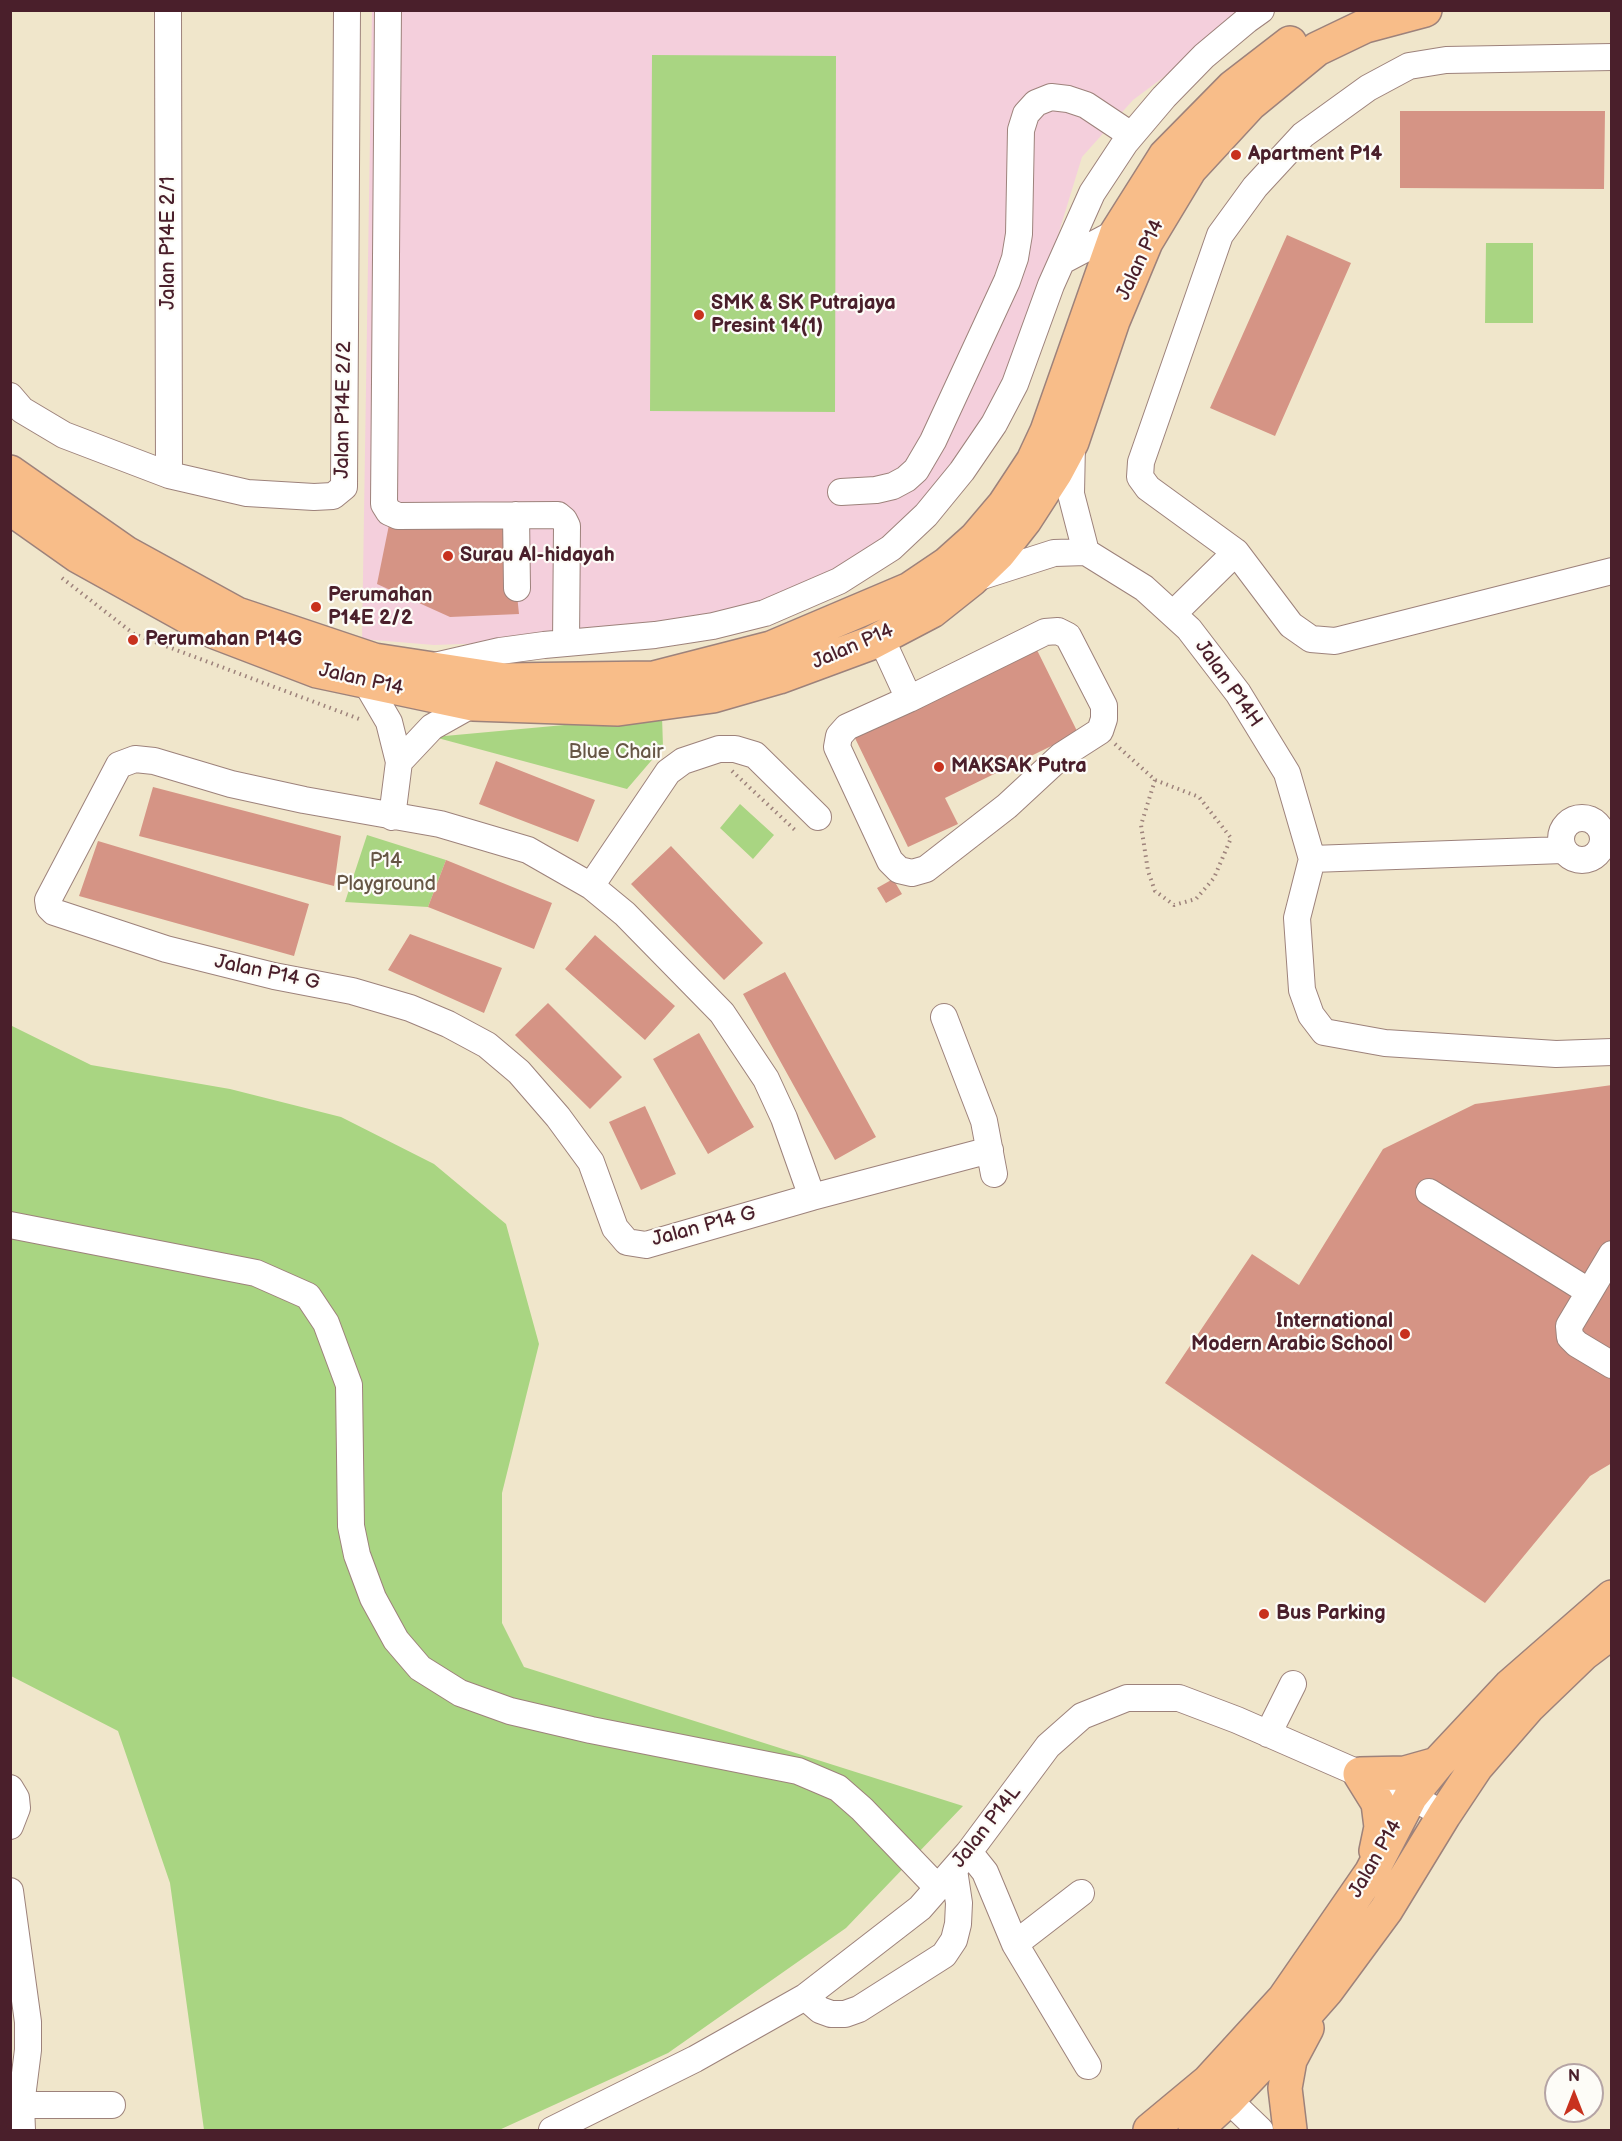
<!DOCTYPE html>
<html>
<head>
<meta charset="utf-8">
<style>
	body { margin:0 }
	#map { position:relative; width:1622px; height:2141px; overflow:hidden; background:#f0e6cb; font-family:"Balsamiq Sans",sans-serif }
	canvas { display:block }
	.frame { position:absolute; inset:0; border:12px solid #4a1f2b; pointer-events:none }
	.north { position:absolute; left:1544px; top:2063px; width:60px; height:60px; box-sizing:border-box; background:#fdfcf7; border:2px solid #b5a4a5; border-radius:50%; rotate:0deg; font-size:16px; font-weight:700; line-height:24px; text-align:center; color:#4a1f2b }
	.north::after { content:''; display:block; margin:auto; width:21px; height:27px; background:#c8321e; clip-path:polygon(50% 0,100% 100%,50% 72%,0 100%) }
</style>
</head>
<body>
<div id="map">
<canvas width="1622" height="2141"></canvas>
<div class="frame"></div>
<div class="north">N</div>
</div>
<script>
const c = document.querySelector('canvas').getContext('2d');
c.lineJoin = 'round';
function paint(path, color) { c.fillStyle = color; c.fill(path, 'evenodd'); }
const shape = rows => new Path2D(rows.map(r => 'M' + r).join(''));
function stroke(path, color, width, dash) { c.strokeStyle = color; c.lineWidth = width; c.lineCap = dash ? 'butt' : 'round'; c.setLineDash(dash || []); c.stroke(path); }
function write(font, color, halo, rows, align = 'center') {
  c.font = font + ' "Balsamiq Sans",sans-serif'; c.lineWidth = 4.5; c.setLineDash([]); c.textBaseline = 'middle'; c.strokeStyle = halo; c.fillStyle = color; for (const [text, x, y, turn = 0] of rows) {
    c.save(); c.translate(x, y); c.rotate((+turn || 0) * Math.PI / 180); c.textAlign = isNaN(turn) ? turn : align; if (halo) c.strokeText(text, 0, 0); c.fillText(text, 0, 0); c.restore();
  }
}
const built = shape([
	[372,11,1252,11,1133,100,1082,157,1043,284,996,405,954,469,885,544,830,580,736,614,548,641,434,645,362,639]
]);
const green = shape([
	[652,55,836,56,835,412,650,411],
	[1486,243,1533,243,1533,323,1485,323],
	[662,716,663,747,627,789,434,737],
	[740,804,774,835,753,859,720,828],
	[367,835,446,860,428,907,345,902],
	[10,1025,91,1065,230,1089,341,1117,434,1164,506,1224,539,1344,502,1493,502,1623,524,1667,963,1806,846,1928,668,2053,499,2130,204,2130,170,1883,118,1731,11,1676]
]);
const building = shape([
	[1400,111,1605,111,1604,189,1400,188],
	[1287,235,1351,263,1275,436,1210,408],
	[390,520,510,528,519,614,450,617,377,584],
	[1036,648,1078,733,945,798,958,824,908,847,854,736],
	[496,761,595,800,578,842,479,804],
	[153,787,341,836,334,886,139,836],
	[98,841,309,904,294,956,79,896],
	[671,846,763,943,724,980,631,884],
	[446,860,552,903,534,949,428,907],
	[893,879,902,894,886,903,877,888],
	[410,934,502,968,484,1013,388,970],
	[595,935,675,1006,645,1040,565,969],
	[785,972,876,1137,835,1160,743,994],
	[548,1003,622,1077,590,1109,515,1035],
	[699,1033,754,1127,708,1154,653,1059],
	[1612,1085,1612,1463,1590,1476,1485,1603,1165,1383,1252,1254,1299,1285,1383,1149,1475,1104],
	[645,1106,676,1174,641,1190,609,1122]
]);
const path = shape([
	[62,578,134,634,362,720],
	[1115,744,1155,780,1199,797,1231,838,1214,878,1196,899,1174,905,1155,891,1148,871,1141,825,1155,780],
	[732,771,795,830]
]);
const minor = shape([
	[168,10,169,475],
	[388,10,384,504,389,512,398,516,558,515,564,520,567,526,566,643],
	[1612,57,1446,60,1409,66,1368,88,1303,135,1255,187,1220,235,1141,462,1140,477,1148,488,1236,552,1291,625,1311,639,1335,641,1612,571],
	[1062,261,1117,232],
	[10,396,22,410,64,435,169,475,247,493,314,497,333,496,344,487,347,10],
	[1072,443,1071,494,1086,552],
	[841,492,876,490,893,486,906,479,916,470,933,441,1007,281,1015,258,1019,234,1021,130,1026,114,1036,103,1051,97,1068,99,1086,105,1131,135],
	[516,515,517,588],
	[976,578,1054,553,1086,552,1144,588,1189,629,1238,693,1287,773,1312,859],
	[1173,614,1236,552],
	[1058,631,1068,636,1104,706,1104,719,1100,731,1061,756,1007,806,926,869,912,873,899,870,890,861,837,747,839,736,847,727,909,699,1045,632,1058,631],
	[881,638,909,699],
	[435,666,500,651,544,645,655,635,713,626,765,613,839,581,891,548,926,515,962,471,994,424,1015,384,1051,285,1092,193,1125,143,1164,97,1204,56,1247,20,1261,10],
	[365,681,389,722,399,762,392,817],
	[399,762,432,727,473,704],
	'1561 839a21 21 0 1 1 42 0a21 21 0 1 1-42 0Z',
	[1312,859,1297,918,1302,990,1311,1015,1324,1032,1385,1043,1556,1054,1612,1052],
	[1312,859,1563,850],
	[591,886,668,772,683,761,719,749,735,749,755,755,818,817],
	[944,1017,984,1121,994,1174],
	[1429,1192,1588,1291],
	[812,1197,784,1118,766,1079,722,1013,625,914,591,886,528,850,440,824,304,800,231,784,154,761,135,759,119,765,48,900,49,907,54,912,166,949,274,976,352,991,410,1008,448,1024,487,1045,519,1072,558,1117,591,1162,615,1228,627,1242,646,1245,812,1197,990,1150],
	[10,1225,256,1273,308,1296,326,1323,349,1385,351,1526,357,1555,373,1598,396,1640,420,1668,460,1693,510,1711,591,1730,798,1771,838,1788,862,1809,938,1888],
	[1612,1254,1569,1326,1570,1337,1577,1344,1612,1365],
	[1268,1734,1293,1684],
	[10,1788,16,1798,17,1808,10,1826],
	[969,1852,985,1872,1015,1944,1088,2066],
	[10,1891,28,2022,28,2050,21,2105,22,2130],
	[1015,1944,1081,1893],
	[805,1997,820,2010,831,2014,845,2014,859,2009,944,1955,954,1940,958,1924,959,1903,954,1870],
	[1216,2088,1260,2130],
	[21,2105,112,2105],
	[552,2130,695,2059,805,1997,920,1908,969,1852,1048,1746,1082,1716,1127,1698,1179,1698,1237,1720,1411,1796,1444,1815]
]);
const major = shape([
	[10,472,126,553,237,614,374,660,505,680,654,678,771,648,910,589,947,564,976,538,1004,505,1033,461,1047,431,1117,232,1165,156,1233,87,1290,43],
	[10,508,78,556,215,632,317,671,473,704,618,709,713,696,779,677,871,643,932,611,971,580,999,553,1025,520,1056,472,1072,442,1113,321,1146,242,1190,169,1250,104,1317,49,1365,26,1425,10],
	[1360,1774,1378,1803,1381,1827,1376,1851],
	[1360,1774,1405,1773,1437,1764],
	[1150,2130,1209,2081,1284,1999,1371,1873,1411,1796,1437,1764,1510,1686,1612,1597],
	[1195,2130,1228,2100,1262,2064,1327,1990,1386,1910,1444,1815,1476,1767,1529,1706,1583,1654,1612,1632],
	[1290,2130,1285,2088,1290,2060,1307,2028]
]);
const markers = [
	[1236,155,6,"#c8321e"],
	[699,315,6,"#c8321e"],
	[448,556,6,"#c8321e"],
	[316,607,6,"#c8321e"],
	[133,640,6,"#c8321e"],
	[939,767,6,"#c8321e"],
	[1405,1334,6,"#c8321e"],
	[1264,1614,6,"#c8321e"]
];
const poiNames = [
	["Apartment P14",1248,155],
	["SMK & SK Putrajaya",711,304],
	["Presint 14(1)",711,327],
	["Surau Al-hidayah",460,556],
	["Perumahan",328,596],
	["P14E 2/2",328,619],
	["Perumahan P14G",145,640],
	["MAKSAK Putra",951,767],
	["International",1393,1322,"right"],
	["Modern Arabic School",1393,1345,"right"],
	["Bus Parking",1276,1614]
];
const streetNames = [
	["Jalan P14E 2/1",169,243,-90],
	["Jalan P14",1141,260,-65],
	["Jalan P14E 2/2",344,410,-89],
	["Jalan P14",853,647,-23],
	["Jalan P14",361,680,13],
	["Jalan P14H",1228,684,55],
	["Jalan P14 G",267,973,12],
	["Jalan P14 G",704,1227,-15],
	["Jalan P14L",987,1827,-52],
	["Jalan P14",1376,1859,-60]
];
const parkNames = [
	["Blue Chair",616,753],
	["P14",386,862],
	["Playground",386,885]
];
paint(built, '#f4cfdc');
paint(green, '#a9d582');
paint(building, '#d59485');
stroke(minor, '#9d827b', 28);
stroke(major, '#9d827b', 36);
stroke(path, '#9d827b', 4, [1.5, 4.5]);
stroke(minor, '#fff', 26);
stroke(major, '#f8bd89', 33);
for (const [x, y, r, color] of markers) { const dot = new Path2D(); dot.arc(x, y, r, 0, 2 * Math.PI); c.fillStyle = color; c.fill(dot); stroke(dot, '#fdfcf7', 2); }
write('bold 20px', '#4a1f2b', '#fdfcf7', poiNames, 'left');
write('20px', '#4a1f2b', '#fdfcf7', streetNames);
write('20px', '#665645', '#fdfcf7', parkNames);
</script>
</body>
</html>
